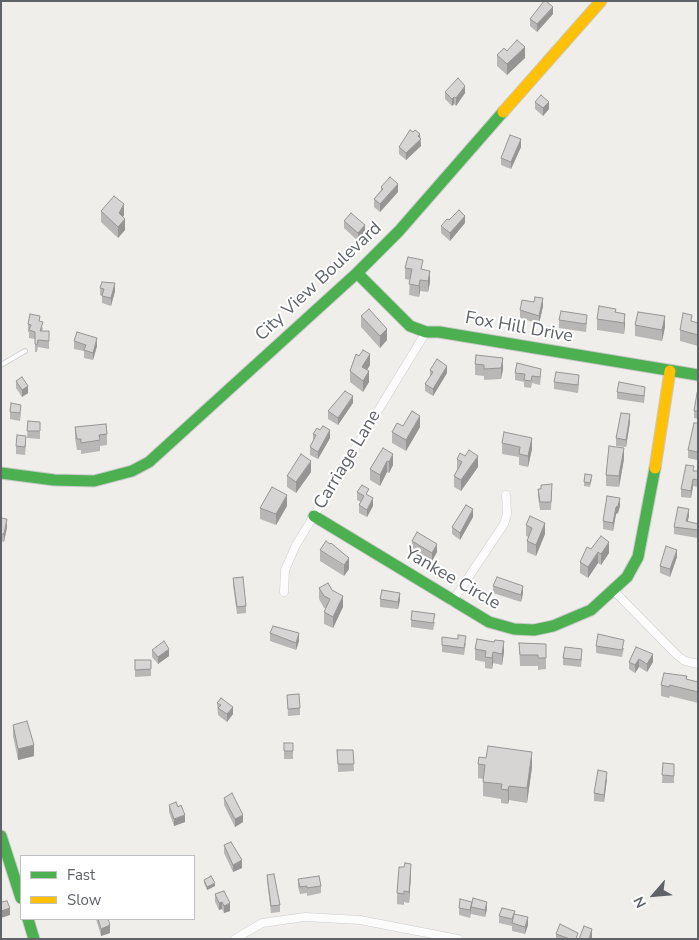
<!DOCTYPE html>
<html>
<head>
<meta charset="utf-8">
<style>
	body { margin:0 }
	#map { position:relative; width:699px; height:940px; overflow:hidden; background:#efeeea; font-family:"Nunito Sans",sans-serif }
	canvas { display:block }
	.frame { position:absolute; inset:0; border:2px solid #5f6368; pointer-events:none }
	.legend { position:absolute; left:20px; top:855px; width:175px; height:65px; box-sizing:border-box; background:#fff; border:1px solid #bfc1c3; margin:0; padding:6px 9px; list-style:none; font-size:15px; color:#5f6368 }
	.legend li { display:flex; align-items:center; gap:10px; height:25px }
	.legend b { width:25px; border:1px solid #bfc1c3 }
	.north { position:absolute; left:629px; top:870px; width:50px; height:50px; -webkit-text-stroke:4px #fff; paint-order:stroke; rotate:243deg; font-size:14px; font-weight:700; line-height:20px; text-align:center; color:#5f6368 }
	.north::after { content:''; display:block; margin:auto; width:18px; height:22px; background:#5f6368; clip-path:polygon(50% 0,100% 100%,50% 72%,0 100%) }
</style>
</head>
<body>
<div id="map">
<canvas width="699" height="940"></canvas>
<div class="frame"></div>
<ul class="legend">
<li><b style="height:6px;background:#4caf50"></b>Fast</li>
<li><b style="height:6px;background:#ffc107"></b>Slow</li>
</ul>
<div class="north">N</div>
</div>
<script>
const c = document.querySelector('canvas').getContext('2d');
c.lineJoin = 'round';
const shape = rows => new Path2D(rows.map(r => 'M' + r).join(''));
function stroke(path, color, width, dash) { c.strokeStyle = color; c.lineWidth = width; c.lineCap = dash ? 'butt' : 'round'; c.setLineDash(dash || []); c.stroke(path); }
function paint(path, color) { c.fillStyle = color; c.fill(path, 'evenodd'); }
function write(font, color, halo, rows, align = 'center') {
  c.font = font + ' "Nunito Sans",sans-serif'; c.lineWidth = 4; c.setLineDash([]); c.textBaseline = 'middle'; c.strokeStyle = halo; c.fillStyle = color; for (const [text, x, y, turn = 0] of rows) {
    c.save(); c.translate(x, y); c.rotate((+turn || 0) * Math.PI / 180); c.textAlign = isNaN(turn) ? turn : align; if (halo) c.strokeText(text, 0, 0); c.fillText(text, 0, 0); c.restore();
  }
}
const lane = shape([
	[1,365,25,351]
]);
const street = shape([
	[614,591,678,656,685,661,698,664],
	[284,592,285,570,296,545,426,332],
	[452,602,504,524,507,514,506,495],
	[235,939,262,923,305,917,360,920,458,939]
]);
const fast = shape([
	[357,273,410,326,426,332,439,332,698,375],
	[1,473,54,480,94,481,132,471,149,462,357,273,399,231,503,112],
	[314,516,489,622,514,629,534,630,553,626,591,610,627,577,638,557,655,468],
	[1,836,21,898],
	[28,919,34,939]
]);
const slow = shape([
	[503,112,601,1],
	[655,468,670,371]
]);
const wall = shape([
	[553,14,537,32,530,26,530,19],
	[507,51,525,58,507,75,497,66,497,55],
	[445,92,465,93,456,106,454,104,452,106,445,99],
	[535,102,549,109,543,116,535,109],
	[420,138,421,146,406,160,399,154,399,147],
	[521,147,511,169,501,165,501,158],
	[381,187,398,192,380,212,374,207,374,199,381,190],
	[101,211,124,215,123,217,125,230,118,238,101,222],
	[449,220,465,223,450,241,441,233,441,226],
	[344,221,365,233,358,241,344,228],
	[405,268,423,270,430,282,428,292,420,291,419,297,409,295,410,280,405,279],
	[100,288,115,291,111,306,102,303,102,296,100,295],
	[543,306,539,324,520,318,520,310],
	[616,312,625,325,624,334,597,330,597,319],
	[361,316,387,340,380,348,361,327],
	[559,320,587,322,586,332,559,328],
	[40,321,43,329,42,331,49,331,49,349,38,347,37,352,35,352,35,339,29,338,29,332,28,332,28,324],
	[692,322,698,323,698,346,680,341,680,330],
	[635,325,665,327,662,341,635,336],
	[74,341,97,346,93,360,84,358,84,351,74,349],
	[476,355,503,369,501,379,484,380,484,376,475,375,475,364],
	[359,356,370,365,367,370,369,382,363,392,350,382,350,371],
	[430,370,447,373,433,396,425,391,425,384,430,377],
	[515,373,541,376,540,385,532,383,531,388,524,387,524,382,515,380],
	[16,381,28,393,22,397,16,388],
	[554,382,579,383,578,393,554,389],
	[617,392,645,395,644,403,617,399],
	[698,393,698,419,694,418,694,411],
	[353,403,338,425,328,419,328,411],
	[10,412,21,413,20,421,10,419],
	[28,421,40,422,40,439,27,438],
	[630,422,626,447,616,446,616,438],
	[698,423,698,457,697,460,688,458,688,450],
	[403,426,420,427,406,451,392,443,392,432],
	[75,427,107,434,107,445,100,446,100,451,81,454,81,450,77,450,75,438],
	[313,434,330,438,318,459,310,455,310,447,313,441],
	[502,443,532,449,528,467,519,465,519,457,502,454],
	[26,444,25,455,16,454,16,446],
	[383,448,393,465,389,473,387,472,380,486,370,480,370,469],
	[457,459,478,467,461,491,454,487,454,476,457,470],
	[624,459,619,487,606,486,606,475],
	[698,471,698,487,693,486,691,498,681,497,681,489],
	[311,472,296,493,287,487,287,476],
	[592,479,590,487,584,486,584,482],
	[538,489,552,492,551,510,540,510,538,497],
	[357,492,369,496,373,506,367,517,359,513,359,505,361,502,357,500],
	[287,506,276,525,260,519,260,508],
	[620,506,618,513,616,514,613,531,603,529,603,521],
	[689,516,687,522,698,524,698,538,674,534,674,527],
	[473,517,460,540,452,534,452,527],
	[1,518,7,527,4,542,1,541],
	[526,525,545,534,536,556,527,552,527,541,528,537,526,536],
	[412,541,437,552,432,561,412,548],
	[591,549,609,553,601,565,598,563,588,578,580,573,580,562],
	[320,550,349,569,344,576,320,561],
	[677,557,670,577,660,573,660,566],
	[233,578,246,606,246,613,237,614,233,585],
	[493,586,523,593,521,602,493,593],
	[319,588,332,590,343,607,333,628,324,624,324,612,326,608,324,608,319,599],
	[380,599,400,600,398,609,380,607],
	[411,620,435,622,433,630,411,627],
	[270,633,299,641,296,650,270,641],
	[466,643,464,655,442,652,442,645],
	[519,643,546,644,546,669,538,670,538,666,520,666],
	[596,646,624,648,622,657,596,653],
	[636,647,653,662,647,672,639,667,635,673,629,669,629,662],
	[475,649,504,652,502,665,493,663,492,669,485,668,485,662,475,660],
	[152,650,169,656,158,664,152,657],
	[582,657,581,667,563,665,563,658],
	[135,660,151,660,151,676,135,677],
	[687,680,698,682,698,703,670,696,669,698,661,696,661,685],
	[287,695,300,708,300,715,288,716],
	[217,703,233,714,227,722,218,715],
	[13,725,34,756,18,760,13,736],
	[284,743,293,743,293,759,284,759],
	[337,750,353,750,354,771,338,772],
	[663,763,674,764,674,783,662,783],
	[478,764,532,767,527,803,509,800,508,804,501,803,501,799,483,796,483,779,478,778],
	[607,779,604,802,594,801,594,793],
	[224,798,243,822,235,827,224,805],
	[169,805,178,807,185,822,174,826,169,812],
	[224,845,242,868,233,872,224,853],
	[267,875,280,905,280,912,271,913,267,881],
	[411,875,409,903,404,902,404,905,397,904,397,893],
	[298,879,321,886,321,893,307,896,307,893,300,894,298,887],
	[204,880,215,886,207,890,204,883],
	[215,894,230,911,224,913,222,909,219,910,215,902],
	[472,906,487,909,485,917,471,914,471,910,470,918,459,915,459,908],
	[515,914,528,925,525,934,512,931,512,926,499,923,499,916],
	[96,919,108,919,110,933,101,936],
	[556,934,578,939,556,939]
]);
const shadedWall = shape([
	[553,7,553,14,537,32,537,24],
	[525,47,525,58,507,75,507,64],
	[465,86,465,93,456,106,456,98],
	[454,97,454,104,452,106,452,99],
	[549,102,549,109,543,116,543,108],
	[420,134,421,146,406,160,406,153],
	[521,139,521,147,511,169,511,162],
	[398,184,398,192,380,212,380,204],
	[124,204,124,215,119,224,119,213],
	[465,216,465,223,450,241,450,233],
	[125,219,125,230,118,238,118,227],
	[365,225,365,233,358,241,358,233],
	[430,271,430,282,428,292,428,281],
	[420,280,420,291,419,297,419,286],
	[115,283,115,291,111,306,111,298],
	[543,298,543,306,539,324,539,316],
	[625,314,625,325,624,334,624,323],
	[665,316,665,327,662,341,662,330],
	[387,329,387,340,380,348,380,336],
	[97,338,97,346,93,360,93,353],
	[370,354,370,365,362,378,362,367],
	[503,358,503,369,501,379,501,368],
	[447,366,447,373,433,396,433,389],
	[369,371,369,382,363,392,363,381],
	[28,386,28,393,22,397,22,390],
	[353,396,353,403,338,425,338,418],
	[630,414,630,422,626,447,626,440],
	[420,416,420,427,406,451,406,440],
	[330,430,330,438,318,459,318,452],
	[532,438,532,449,528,467,528,456],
	[624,448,624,459,619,487,619,476],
	[393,454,393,465,389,473,389,462],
	[478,456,478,467,461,491,461,480],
	[311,461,311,472,296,493,296,482],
	[387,461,387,472,380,486,380,475],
	[693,479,693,486,691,498,691,491],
	[287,495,287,506,276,525,276,514],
	[373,498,373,506,367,517,367,510],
	[620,498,620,506,618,513,616,514,613,531,613,523,616,507],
	[473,509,473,517,460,540,460,533],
	[689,509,689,516,686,529,686,521],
	[7,519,7,527,4,542,4,534],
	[545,523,545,534,536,556,536,545],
	[609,542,609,553,601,565,601,554],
	[437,544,437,552,432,561,432,553],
	[677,550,677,557,670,577,670,569],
	[598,552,598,563,588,578,588,567],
	[349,558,349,569,344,576,344,565],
	[523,586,523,593,521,602,521,595],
	[400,593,400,600,398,609,398,602],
	[343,596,343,607,333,628,333,617],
	[299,633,299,641,296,650,296,643],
	[504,641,504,652,502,665,502,654],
	[169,649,169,656,158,664,158,657],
	[493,652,493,663,492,669,492,658],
	[653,654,653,662,647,672,647,664],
	[639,659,639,667,635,673,635,665],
	[233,707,233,714,227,722,227,714],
	[34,745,34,756,18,760,18,749],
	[532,752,532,767,527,803,527,788],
	[607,772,607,779,604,802,604,795],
	[509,786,509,800,508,804,508,790],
	[185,815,185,822,174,826,174,819],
	[243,815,243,822,235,827,235,819],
	[242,860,242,868,233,872,233,865],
	[411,864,411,875,409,903,409,892],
	[215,883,215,886,207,890,207,887],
	[222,902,222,909,219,910,219,903],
	[472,902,470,918,470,910],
	[487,902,487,909,485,917,485,910],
	[230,903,230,911,224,913,224,906],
	[10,908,10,915,1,918,1,911],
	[528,917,528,925,525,934,525,927],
	[110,925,110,933,101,936,101,929],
	[592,929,592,939,589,939]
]);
const building = shape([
	[544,1,546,1,553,7,537,24,530,19,544,1],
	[517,40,525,47,507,64,497,55,504,48,507,51,517,40],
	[458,78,465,86,456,98,454,97,452,99,445,92,458,78],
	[541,95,549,102,543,108,535,102,541,95],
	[410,130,413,132,415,130,420,134,418,136,421,139,406,153,399,147,410,130],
	[510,135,521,139,511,162,501,158,510,135],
	[390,177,398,184,380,204,374,199,383,189,381,187,390,177],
	[114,196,124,204,119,213,125,219,118,227,101,211,114,196],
	[459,210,465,216,450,233,441,226,447,219,449,220,459,210],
	[351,213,365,225,358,233,344,221,351,213],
	[408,257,423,260,421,269,430,271,428,281,420,280,419,286,409,284,412,269,405,268,408,257],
	[102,282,115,283,111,298,102,296,104,289,100,288,102,282],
	[535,297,543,298,539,316,520,310,522,300,534,302,535,297],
	[599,306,616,309,615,312,625,314,624,323,597,319,599,306],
	[369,309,387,329,380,336,361,316,369,309],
	[561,311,587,315,586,324,559,320,561,311],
	[638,312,665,316,662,330,635,325,638,312],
	[683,313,692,315,691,321,698,323,698,335,680,330,683,313],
	[30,314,40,316,39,321,43,322,40,331,49,331,49,341,38,340,37,345,35,344,35,332,29,330,31,325,28,324,30,314],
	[77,332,97,338,93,353,84,350,86,345,74,341,77,332],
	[363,350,370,354,362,367,369,371,363,381,350,371,356,354,359,356,363,350],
	[476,355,503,358,501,368,484,369,484,365,475,364,476,355],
	[437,359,447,366,433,389,425,384,433,372,430,370,437,359],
	[517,363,541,369,540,377,532,376,531,381,524,380,525,374,515,373,517,363],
	[556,372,579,375,578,385,554,382,556,372],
	[22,377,28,386,22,390,16,381,22,377],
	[619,382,645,387,644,396,617,392,619,382],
	[345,391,353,396,338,418,328,411,345,391],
	[697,393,698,393,698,411,694,411,697,393],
	[11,403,21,405,20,413,10,412,11,403],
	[412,411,420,416,406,440,392,432,397,423,403,426,412,411],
	[621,413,630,414,626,440,616,438,621,413],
	[28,421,40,422,40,431,27,431,28,421],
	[694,423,698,423,698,450,697,452,688,450,694,423],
	[106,424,107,434,99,435,100,440,81,443,81,439,77,439,75,427,106,424],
	[323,426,330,430,318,452,310,447,316,435,313,434,317,428,320,430,323,426],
	[504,432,532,438,528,456,519,454,520,447,502,443,504,432],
	[17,435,26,436,25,447,16,446,17,435],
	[609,446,624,448,619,476,606,475,609,446],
	[383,448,393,454,389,462,387,461,380,475,370,469,383,448],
	[469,450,478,456,461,480,454,476,462,462,457,459,460,453,465,456,469,450],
	[301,454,311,461,296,482,287,476,301,454],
	[686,465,694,466,693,471,698,471,698,480,693,479,691,491,681,489,686,465],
	[585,474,592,475,590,483,584,482,585,474],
	[552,484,551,502,540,502,538,489,541,489,541,485,552,484],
	[362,485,369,489,366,494,373,498,367,510,359,505,364,496,357,492,362,485],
	[272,487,287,495,276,514,260,508,272,487],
	[607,496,620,498,618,506,616,507,613,523,603,521,607,496],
	[466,505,473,509,460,533,452,527,466,505],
	[678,507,689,509,686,521,698,524,698,530,674,527,678,507],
	[530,516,545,523,536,545,527,541,532,528,526,525,530,516],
	[1,518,7,519,4,534,1,534,1,518],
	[417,532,437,544,432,553,412,541,417,532],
	[601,536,609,542,601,554,598,552,588,567,580,562,587,547,591,549,601,536],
	[326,541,330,544,331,543,349,558,344,565,320,550,326,541],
	[666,546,677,550,670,569,660,566,666,546],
	[243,577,246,606,237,607,233,578,243,577],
	[497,577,523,586,521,595,493,586,497,577],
	[328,583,332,590,343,596,333,617,324,612,330,599,324,596,319,588,328,583],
	[382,590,400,593,398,602,380,599,382,590],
	[412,611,435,614,433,623,411,620,412,611],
	[273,626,299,633,296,643,270,633,273,626],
	[598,634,624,640,622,650,596,646,598,634],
	[458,635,466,636,464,648,442,645,442,637,458,639,458,635],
	[477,639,494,642,495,640,504,641,502,654,493,652,492,658,485,657,486,651,475,649,477,639],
	[164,641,169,649,158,657,152,650,164,641],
	[519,643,546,644,546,658,538,658,538,655,520,655,519,643],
	[565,647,582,649,581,660,563,658,565,647],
	[636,647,653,654,647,664,639,659,635,665,629,662,636,647],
	[135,660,151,660,151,669,135,670,135,660],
	[664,673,687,676,686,679,698,682,698,692,670,685,669,687,661,685,664,673],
	[299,694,300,708,288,709,287,695,299,694],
	[221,698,233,707,227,714,218,708,221,705,217,703,221,698],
	[27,721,34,745,18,749,13,725,27,721],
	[284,743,293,743,293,751,284,751,284,743],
	[488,746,532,752,527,788,509,786,508,790,501,789,502,784,483,782,485,765,478,764,479,757,486,758,488,746],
	[337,750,353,750,354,764,338,764,337,750],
	[663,763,674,764,674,776,662,775,663,763],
	[598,770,607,772,604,795,594,793,598,770],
	[232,793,243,815,235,819,224,798,232,793],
	[176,802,178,807,181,805,185,815,174,819,169,805,176,802],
	[231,842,242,860,233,865,224,845,231,842],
	[405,863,411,864,409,892,404,891,404,894,397,893,399,867,404,867,405,863],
	[274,874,280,905,271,906,267,875,274,874],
	[211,876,215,883,207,887,204,880,211,876],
	[319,876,321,886,307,888,307,886,300,887,298,879,319,876],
	[224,891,230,903,224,906,222,902,219,903,215,894,224,891],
	[473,898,487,902,485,910,471,907,473,898],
	[460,899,472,902,470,910,459,908,460,899],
	[7,901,10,908,1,911,1,902,7,901],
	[502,908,515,911,512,919,499,916,502,908],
	[514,914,528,917,525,927,512,923,514,914],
	[98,919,108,919,110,925,101,929,98,919],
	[560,924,578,933,576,939,570,939,556,934,560,924],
	[584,926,592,929,589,939,579,939,584,926]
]);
const streetNames = [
	["City View Boulevard",319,282,-43],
	["Fox Hill Drive",519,328,10],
	["Carriage Lane",348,460,-59],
	["Yankee Circle",452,579,30]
];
stroke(lane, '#cbcccc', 5.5);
stroke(street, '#cbcccc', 9);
stroke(fast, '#cacacb', 13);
stroke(slow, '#cacacb', 13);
stroke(lane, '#fdfcfc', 4);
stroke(street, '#fdfcfc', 8);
stroke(fast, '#4caf50', 11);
stroke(slow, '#ffc107', 11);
paint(wall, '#b8b7b5');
paint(shadedWall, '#969594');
paint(building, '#d6d5d3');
stroke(building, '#969594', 1);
write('18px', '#5f6368', '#fff', streetNames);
</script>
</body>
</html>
